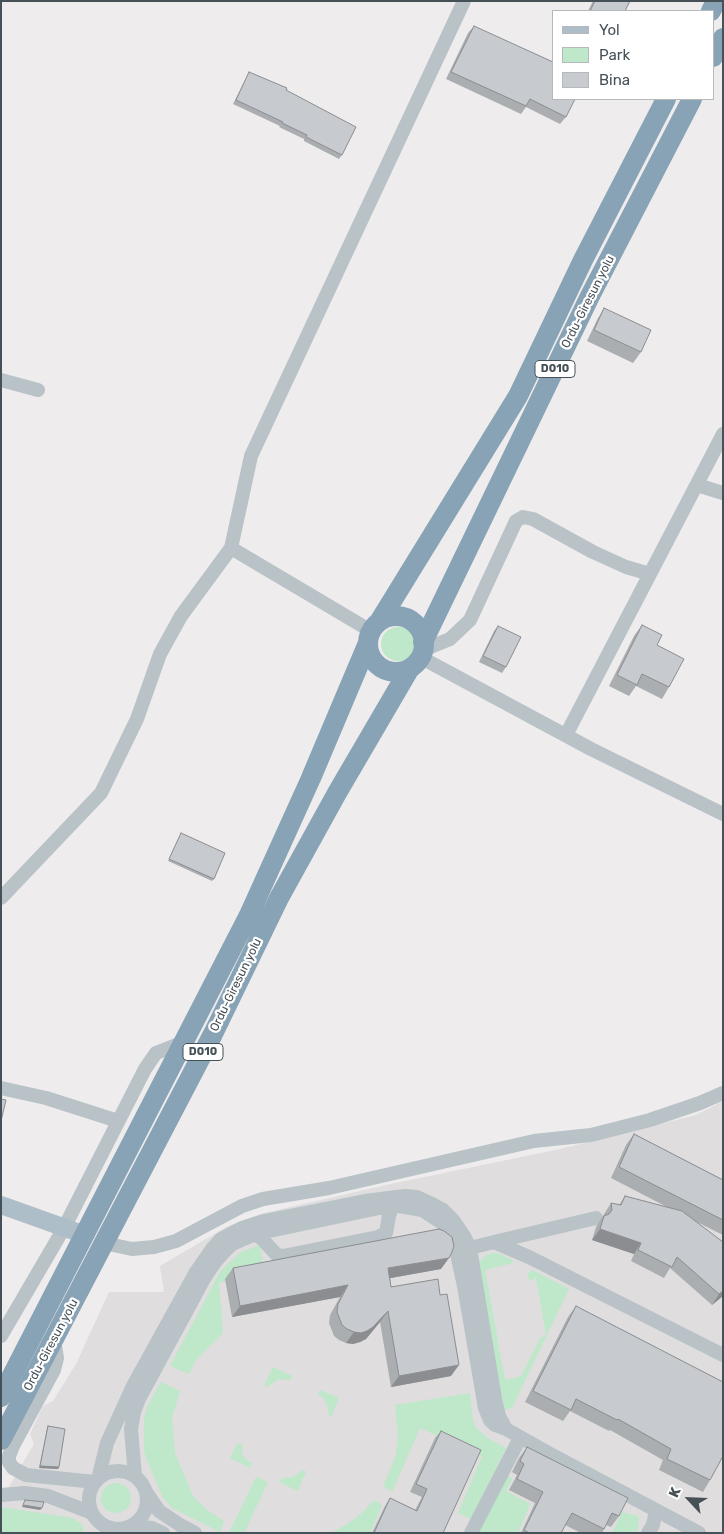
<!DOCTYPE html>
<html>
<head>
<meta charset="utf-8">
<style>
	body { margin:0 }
	#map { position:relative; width:724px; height:1534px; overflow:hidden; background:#eeecec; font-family:Rubik,sans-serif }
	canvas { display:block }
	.frame { position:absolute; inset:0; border:2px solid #465157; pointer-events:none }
	.legend { position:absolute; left:552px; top:10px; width:162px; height:90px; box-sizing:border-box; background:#fff; border:1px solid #b5b9bc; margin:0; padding:6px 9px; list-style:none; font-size:15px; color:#465157 }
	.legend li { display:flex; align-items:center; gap:10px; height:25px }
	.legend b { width:25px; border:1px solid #b5b9bc }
	.north { position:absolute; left:664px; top:1474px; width:50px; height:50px; -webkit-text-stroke:4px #fff; paint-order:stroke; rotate:295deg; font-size:14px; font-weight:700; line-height:20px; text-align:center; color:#465157 }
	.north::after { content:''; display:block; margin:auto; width:18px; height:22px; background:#465157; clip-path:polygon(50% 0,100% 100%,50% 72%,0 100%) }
</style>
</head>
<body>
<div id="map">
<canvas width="724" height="1534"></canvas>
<div class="frame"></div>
<ul class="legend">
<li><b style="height:6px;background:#aebec8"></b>Yol</li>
<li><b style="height:14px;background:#bee8c9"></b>Park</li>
<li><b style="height:14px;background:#c7cace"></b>Bina</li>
</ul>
<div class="north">K</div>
</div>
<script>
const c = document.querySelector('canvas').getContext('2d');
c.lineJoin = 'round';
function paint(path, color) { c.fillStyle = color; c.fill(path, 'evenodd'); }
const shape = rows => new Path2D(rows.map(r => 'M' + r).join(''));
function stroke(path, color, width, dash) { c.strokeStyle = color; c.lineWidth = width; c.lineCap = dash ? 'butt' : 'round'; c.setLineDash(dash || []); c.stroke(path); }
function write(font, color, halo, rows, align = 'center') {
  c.font = font + ' Rubik,sans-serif'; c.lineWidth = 4.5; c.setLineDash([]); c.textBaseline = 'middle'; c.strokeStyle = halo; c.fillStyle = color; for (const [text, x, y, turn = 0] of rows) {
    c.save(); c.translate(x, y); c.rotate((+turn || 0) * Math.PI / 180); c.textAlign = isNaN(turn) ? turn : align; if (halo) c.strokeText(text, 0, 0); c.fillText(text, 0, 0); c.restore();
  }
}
const education = shape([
	[723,1101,723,1533,1,1533,1,1500,34,1444,30,1434,43,1406,53,1401,76,1364,109,1292,164,1292,160,1266,228,1226,264,1213,386,1185,560,1149,696,1115]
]);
const green = shape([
	'381 644a17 17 0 1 1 34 0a17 17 0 1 1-34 0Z',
	[260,1245,264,1269,219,1283,223,1333,196,1360,189,1374,170,1366,221,1270,241,1252],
	[493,1253,500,1254,512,1260,513,1263,485,1270,505,1380,521,1376,540,1338,546,1335,536,1278,529,1281,528,1273,532,1270,569,1289,512,1408,504,1410,478,1264,486,1255],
	[273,1367,292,1376,290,1380,279,1379,267,1387,264,1385],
	[161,1382,180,1391,172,1418,175,1453,193,1496,206,1509,224,1521,220,1532,172,1508,162,1496,152,1472,144,1452,144,1419,147,1407],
	[320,1390,339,1398,331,1417,329,1415,328,1408,323,1397,318,1394],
	[470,1393,473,1421,477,1429,489,1439,506,1448,471,1519,458,1513,482,1456,420,1428,392,1492,383,1486,396,1455,398,1432,395,1405],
	[238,1443,243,1445,242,1454,247,1460,252,1463,250,1468,230,1458],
	[303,1470,306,1471,298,1491,279,1482,282,1478,293,1477],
	[506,1474,512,1479,506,1491,530,1504,518,1533,477,1533],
	[256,1477,268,1482,244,1533,229,1533],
	'101 1498a15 15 0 1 1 30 0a15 15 0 1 1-30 0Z',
	[374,1500,382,1505,370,1533,331,1533,347,1524,361,1514],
	[1,1507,73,1518,83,1525,83,1533,1,1533],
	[622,1512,638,1516,639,1520,637,1533,632,1531,631,1533,612,1533]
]);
const minor = shape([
	[1,380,38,390],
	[697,485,723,493],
	[231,548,371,631],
	[423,650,450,639,470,620,516,521,523,517,533,519,593,552,626,567,650,574],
	[420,657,591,749,723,814],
	[566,735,723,434],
	[1,898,101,793,137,719,160,654,181,616,231,548,251,456,464,1],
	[1,1088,46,1098,118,1121],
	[255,1234,262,1239,277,1255,283,1256,378,1237,386,1233,389,1216,392,1207],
	[494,1242,596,1218],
	[104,1243,132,1249,154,1247,176,1241,242,1206,263,1199,329,1188,534,1141,591,1135,650,1120,700,1103,723,1093],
	[470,1248,494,1242,529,1257,723,1355],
	[1,1336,64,1228,145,1069,156,1053,184,1042],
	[54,1340,57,1358,54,1370,13,1446,9,1456,9,1462,13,1468,26,1475,95,1482],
	[506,1429,552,1455,699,1533],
	'89 1500a29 29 0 1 1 58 0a29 29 0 1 1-58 0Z',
	[98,1479,107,1443,133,1386,196,1272,212,1249,221,1239,242,1228,264,1221,365,1201,405,1196,417,1197,430,1203,443,1210,453,1220,464,1236,470,1248,495,1399,499,1416,506,1429,495,1425,490,1420,485,1408,464,1286,456,1249,450,1232,442,1223,422,1210,399,1206,379,1208,255,1234,232,1244,224,1252,215,1262,205,1277,139,1399,134,1412,131,1429,135,1476],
	[146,1492,159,1511,180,1525,195,1533],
	[1,1495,25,1493,48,1496,92,1513],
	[130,1526,152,1528,163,1533],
	[471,1533,520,1438],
	[648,1533,653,1525,656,1510]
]);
const major = shape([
	[1,1205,85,1235]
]);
const highway = shape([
	[711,11,716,1],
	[713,57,723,38],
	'368 644a28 28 0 1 1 56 0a28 28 0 1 1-56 0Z',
	[379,622,518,396,583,260,666,99],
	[423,642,590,296,692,99],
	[1,1397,249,915,311,778,368,643],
	[1,1440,213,1034,279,898,337,793,410,668]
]);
const wall = shape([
	[593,1,630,1,625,11,588,11],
	[474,26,566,117,560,124,526,107,521,114,446,79,468,33],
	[249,72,286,90,342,155,339,159,304,141,304,139,279,127,280,126,233,104],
	[604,308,641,352,633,363,587,341,597,320],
	[642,625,657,645,669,687,662,699,636,686,629,696,609,686,634,636],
	[498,626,506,667,502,673,479,662,494,631],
	[181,833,214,879,212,881,168,861],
	[634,1134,723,1180,723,1235,695,1221,723,1242,723,1296,712,1305,670,1268,664,1278,631,1261,634,1254,592,1240,596,1227,611,1203,619,1205,625,1196,669,1208,611,1178,626,1145],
	[233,1268,441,1269,390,1278,391,1287,451,1376,391,1387,380,1322,366,1339,360,1342,353,1344,346,1343,339,1340,334,1336,329,1323,330,1315,340,1297,232,1317,225,1279],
	[576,1306,710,1480,703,1492,659,1470,663,1460,610,1430,609,1431,570,1411,563,1421,525,1402,568,1317],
	[48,1426,59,1467,58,1469,39,1468,47,1428],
	[441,1431,443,1533,372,1533,385,1506,390,1498,415,1510,422,1497,410,1492,435,1438],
	[527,1447,619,1516,611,1527,606,1525,602,1533,581,1533,565,1525,561,1533,521,1533,535,1503,509,1490,517,1475,512,1472,519,1458]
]);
const shadedWall = shape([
	[600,1229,641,1243,634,1254,592,1240],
	[449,1258,441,1269,380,1280,388,1268],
	[348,1285,340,1297,232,1317,240,1306],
	[723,1291,723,1296,712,1305,719,1294],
	[388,1311,380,1322,366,1339,360,1342,353,1344,346,1343,354,1332],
	[459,1365,451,1376,391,1387,399,1376],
	[40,1466,59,1467,58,1469,39,1468],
	[23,1505,42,1508,40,1510,22,1507]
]);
const building = shape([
	[595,1,630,1,625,11,590,11,595,1],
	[474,26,553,62,553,99,575,99,566,117,530,99,526,106,451,72,474,26],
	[249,72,287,88,286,90,356,127,342,155,306,137,307,135,282,123,283,122,236,100,249,72],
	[604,308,651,330,641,352,594,330,604,308],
	[642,625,662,635,657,645,684,659,669,687,642,674,637,685,617,675,642,625],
	[498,626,521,637,506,667,483,656,498,626],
	[181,833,225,853,214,879,169,859,181,833],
	[1,1099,6,1100,1,1121,1,1099],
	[634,1134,723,1180,723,1220,619,1167,634,1134],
	[625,1196,682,1211,723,1242,723,1291,719,1294,677,1257,672,1267,638,1250,641,1243,600,1229,604,1216,609,1214,612,1210,611,1203,621,1205,625,1196],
	[439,1229,444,1231,452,1237,454,1246,452,1252,449,1258,388,1268,391,1287,438,1279,440,1295,447,1294,459,1365,399,1376,388,1311,373,1327,367,1331,361,1333,354,1332,347,1329,342,1325,337,1312,338,1304,348,1285,240,1306,233,1268,439,1229],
	[576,1306,723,1382,723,1456,710,1480,667,1459,671,1449,618,1419,617,1420,576,1399,571,1410,533,1391,576,1306],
	[48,1426,65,1429,59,1467,40,1466,48,1426],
	[441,1431,481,1450,443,1533,374,1533,390,1498,417,1511,427,1489,416,1484,441,1431],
	[527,1447,628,1498,619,1516,612,1513,604,1529,572,1513,561,1533,529,1533,524,1530,543,1492,517,1479,524,1464,520,1461,527,1447],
	[25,1500,44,1502,42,1508,23,1505,25,1500]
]);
const shields = [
	[555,369,40],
	[203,1052,40]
];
const shieldNames = [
	["D010",555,369],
	["D010",203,1052]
];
const streetNames = [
	["Ordu-Giresun yolu",588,302,-63],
	["Ordu-Giresun yolu",236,985,-64],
	["Ordu-Giresun yolu",51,1345,-62]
];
paint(education, '#dfdddd');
paint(green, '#bee8c9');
stroke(minor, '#b8c2c7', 14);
stroke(major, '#aebec8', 18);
stroke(highway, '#88a3b6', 20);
paint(wall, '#abaeb1');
paint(shadedWall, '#8b8d90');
paint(building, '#c7cace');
stroke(building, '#8b8d90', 1);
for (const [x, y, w] of shields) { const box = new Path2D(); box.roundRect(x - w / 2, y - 8.5, w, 17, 4); c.fillStyle = '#fff'; c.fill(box); stroke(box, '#465157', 1); }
write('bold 11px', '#465157', null, shieldNames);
write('12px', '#465157', '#fff', streetNames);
</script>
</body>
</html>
